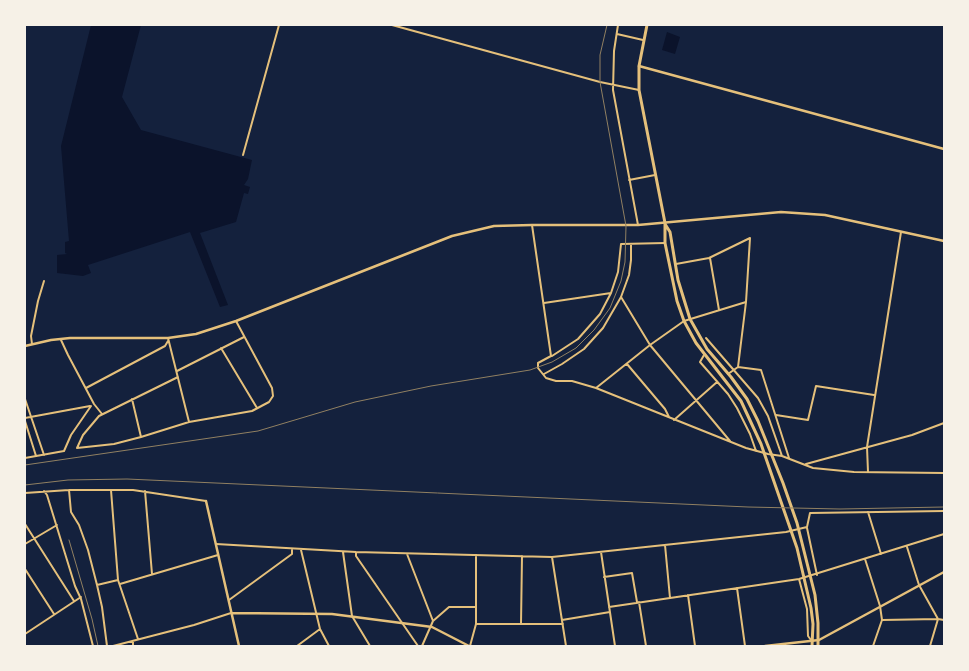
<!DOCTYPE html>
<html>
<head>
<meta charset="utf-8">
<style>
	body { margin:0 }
	#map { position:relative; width:969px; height:671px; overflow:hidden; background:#14213d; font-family:"Roboto Serif",serif }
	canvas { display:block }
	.frame { position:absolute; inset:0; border:26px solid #f6f1e7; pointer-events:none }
</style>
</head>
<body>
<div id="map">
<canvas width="969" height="671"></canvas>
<div class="frame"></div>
</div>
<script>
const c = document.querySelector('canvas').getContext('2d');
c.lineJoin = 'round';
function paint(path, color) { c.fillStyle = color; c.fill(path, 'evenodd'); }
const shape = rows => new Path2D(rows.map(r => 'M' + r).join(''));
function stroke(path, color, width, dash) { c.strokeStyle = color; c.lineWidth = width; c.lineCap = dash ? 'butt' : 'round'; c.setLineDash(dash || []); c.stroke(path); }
const water = shape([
	[91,25,141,25,122,97,141,130,252,160,248,179,244,185,250,187,248,194,244,193,236,222,200,233,228,305,220,307,190,232,88,265,91,273,83,276,57,273,57,255,67,254,65,253,65,242,69,241,61,146],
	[667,32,680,37,675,54,662,50]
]);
const minor = shape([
	[392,25,600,82,639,90],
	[618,25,614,51,613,90,638,225],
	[617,34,643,40],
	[243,155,279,25],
	[629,180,655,175],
	[532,225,551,356,538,363,538,368,546,378,556,381,572,381,596,388,746,448,768,454,782,456,813,468,854,472,944,473],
	[710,258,719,310],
	[676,264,709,258,750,238,746,302,738,367,728,374],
	[621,297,650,345,730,441],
	[544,303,611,293],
	[168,338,189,422],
	[706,338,758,398,768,416,782,456],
	[61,340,68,355,94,404,102,414],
	[32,344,31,336,38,301,44,281],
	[221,348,257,408],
	[704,355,700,362,728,394,737,408,750,434,756,451],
	[552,356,578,339,600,314,611,293,618,272,621,244,665,243],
	[627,364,665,409,669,417],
	[738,367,761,370,789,458],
	[177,371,244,337],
	[544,374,562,364,584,349,603,328,621,297,629,275,631,260,631,245],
	[178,377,99,416,83,435,77,448,114,444,141,437,189,422,252,411,269,402,273,396,272,388,236,321],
	[86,388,165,346,168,341],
	[596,388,650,345,684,321,746,302],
	[25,399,44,455],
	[132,399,141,437],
	[776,415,808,420,816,386,874,395],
	[25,418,90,406],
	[674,420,717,382],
	[25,421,36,456],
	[25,458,64,451,71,435,91,406],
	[806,464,912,435,944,423],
	[868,472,867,447,901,232],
	[69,490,71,512,79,525,88,550,97,585,102,607,107,646],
	[111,490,118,580,138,639],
	[44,491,47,495,75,586,81,599,93,646],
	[145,491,152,574],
	[25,493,69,490,133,490,206,501],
	[868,512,881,554],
	[25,524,74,601],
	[807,528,817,575],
	[25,544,57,525],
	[216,544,356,552,552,557,786,532,807,527,810,513,944,511],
	[665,545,670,598],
	[907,547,919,585,938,619,930,646],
	[301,550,320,629,329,646],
	[343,552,352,616,370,646],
	[356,552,356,556,418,646],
	[601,552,615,646],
	[407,554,433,621,422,646],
	[552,557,566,646],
	[865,559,880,606,882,620,873,646],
	[25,569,54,614],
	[604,577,632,573,637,602],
	[799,579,807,609,808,636,811,640],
	[120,584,218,555],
	[97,585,118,580],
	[737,588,745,646],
	[688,595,695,646],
	[229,600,292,554,292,549],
	[639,602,646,646],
	[609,607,799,579,944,534],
	[562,620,610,612],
	[882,620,938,619,944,620],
	[433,621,449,607,475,607],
	[476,624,563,624],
	[521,624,522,556],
	[25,634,81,597],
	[133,641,133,646],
	[113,646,194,625,231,613],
	[297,646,320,629],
	[470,646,476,624,476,555]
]);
const tertiary = shape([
	[639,66,944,149],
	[25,346,51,340,70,338,168,338,196,334,236,321,452,236,494,226,532,225,638,225,781,212,825,215,944,241],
	[206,501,239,646],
	[232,613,332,614,432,627,469,646],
	[765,646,819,640,944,572]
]);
const trunk = shape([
	[647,25,639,66,639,90,665,223,665,243,677,301,684,321,696,343,741,401,761,444,797,548,811,608,813,624,812,646],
	[665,224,670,232,678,280,690,319,707,349,731,377,747,399,758,421,783,483,797,523,815,595,818,623,818,646]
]);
const rail = shape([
	[25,465,258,431,355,402,431,386,530,370,552,362,576,348,594,330,610,308,621,281,625,262,626,226,600,82,600,55,607,25],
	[25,485,68,480,127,479,748,507,840,509,944,507],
	[69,540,92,619,98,646]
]);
paint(water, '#0b132b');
stroke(minor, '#e5c07b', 2);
stroke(tertiary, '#e5c07b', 2.5);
stroke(trunk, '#e5c07b', 3);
stroke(rail, '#918062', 1);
</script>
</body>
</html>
